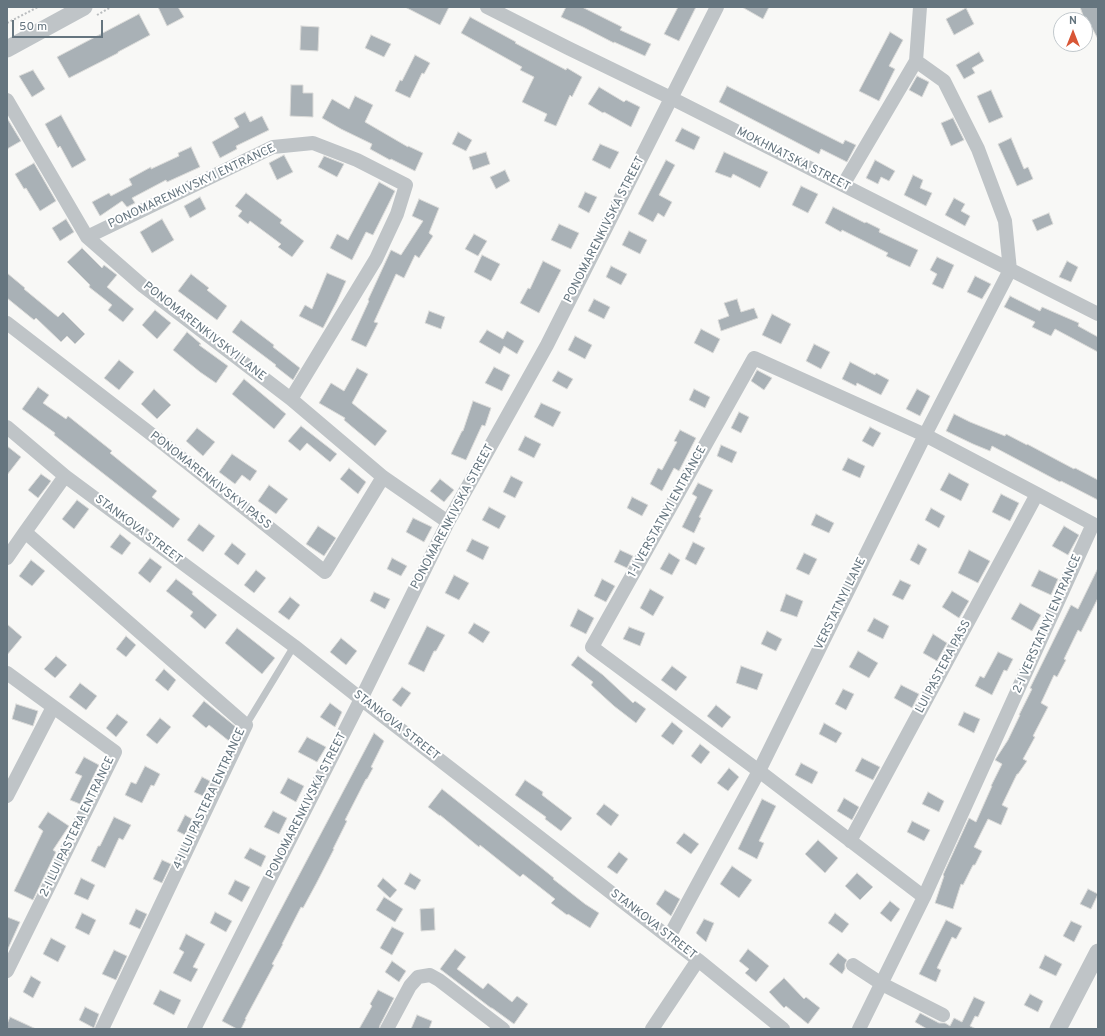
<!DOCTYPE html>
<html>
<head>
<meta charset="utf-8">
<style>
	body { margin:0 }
	#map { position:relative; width:1105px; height:1036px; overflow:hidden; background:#f8f8f6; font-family:Overpass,sans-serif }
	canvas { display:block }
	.frame { position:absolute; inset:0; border:8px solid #65757f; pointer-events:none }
	.north { position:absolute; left:1053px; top:12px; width:40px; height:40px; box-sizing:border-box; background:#fff; border:1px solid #c1c8cc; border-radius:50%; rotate:0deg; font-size:11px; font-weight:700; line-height:16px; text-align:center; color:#65757f }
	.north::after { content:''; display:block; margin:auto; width:14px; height:18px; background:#d85636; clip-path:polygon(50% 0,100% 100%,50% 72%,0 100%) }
	.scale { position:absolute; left:12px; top:20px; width:91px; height:18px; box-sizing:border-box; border:2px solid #65757f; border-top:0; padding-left:5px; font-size:12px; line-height:14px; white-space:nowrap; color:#65757f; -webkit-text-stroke:3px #fff; paint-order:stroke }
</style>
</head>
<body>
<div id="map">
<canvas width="1105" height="1036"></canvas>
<div class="frame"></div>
<div class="north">N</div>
<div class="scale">50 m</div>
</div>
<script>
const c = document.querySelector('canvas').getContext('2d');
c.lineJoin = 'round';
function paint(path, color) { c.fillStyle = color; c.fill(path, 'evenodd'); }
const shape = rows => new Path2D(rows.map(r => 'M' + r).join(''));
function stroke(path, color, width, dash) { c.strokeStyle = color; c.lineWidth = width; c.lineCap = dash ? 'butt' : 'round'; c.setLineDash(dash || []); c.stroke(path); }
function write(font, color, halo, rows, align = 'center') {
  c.font = font + ' Overpass,sans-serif'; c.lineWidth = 4; c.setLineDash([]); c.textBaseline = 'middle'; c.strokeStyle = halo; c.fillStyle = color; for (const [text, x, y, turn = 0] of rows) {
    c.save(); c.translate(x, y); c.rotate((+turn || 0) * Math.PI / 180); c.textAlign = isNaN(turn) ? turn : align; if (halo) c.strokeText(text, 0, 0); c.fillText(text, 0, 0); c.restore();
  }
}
const building = shape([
	[158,7,178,7,184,17,167,26,158,7],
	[405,7,449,7,440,25,405,7],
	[566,7,582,7,622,27,620,30,651,44,645,56,614,42,614,43,583,27,561,17,566,7],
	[678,7,696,7,679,41,664,34,678,7],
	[742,7,769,7,763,19,742,7],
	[1080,7,1098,7,1098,39,1086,17,1084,18,1080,7],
	[966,8,974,24,954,35,946,19,966,8],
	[139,14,150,35,118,52,118,53,69,78,57,57,139,14],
	[470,17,516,42,515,43,566,70,567,68,582,77,572,97,570,95,556,126,544,121,547,114,522,102,534,77,520,70,522,67,461,33,470,17],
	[301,26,319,27,318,51,300,50,301,26],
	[890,32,903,40,889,66,895,69,879,101,859,91,890,32],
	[371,35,391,44,384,57,365,48,371,35],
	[979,52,984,61,972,68,975,73,964,79,956,65,979,52],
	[415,55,430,63,424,74,422,73,410,98,395,91,400,80,402,81,415,55],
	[33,70,45,89,32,97,19,76,33,70],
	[917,76,929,82,922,97,909,90,917,76],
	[291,85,303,85,303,93,313,93,313,117,290,116,291,85],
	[727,86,843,144,845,140,856,145,847,162,821,149,819,154,719,102,727,86],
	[599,87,624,102,626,100,640,107,631,127,604,112,603,113,588,104,599,87],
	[991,90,1003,117,989,123,977,96,991,90],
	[355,96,373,105,365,122,408,147,408,146,423,153,415,171,391,159,390,160,370,149,372,144,341,129,322,118,332,99,349,109,355,96],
	[245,112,250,122,262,116,269,130,236,146,237,149,220,158,212,142,239,127,234,118,245,112],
	[61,115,86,160,72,168,60,146,58,148,45,124,61,115],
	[7,118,21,141,7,149,7,118],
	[953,118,964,140,951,146,941,123,953,118],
	[682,128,700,137,694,150,675,141,682,128],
	[458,132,472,140,466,151,452,144,458,132],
	[1011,138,1024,169,1028,167,1033,179,1017,186,998,144,1011,138],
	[600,144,619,152,610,169,592,160,600,144],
	[191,147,200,167,167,182,166,180,132,198,135,203,127,207,122,201,100,216,92,202,109,193,111,196,132,185,129,179,151,167,151,169,179,156,178,153,191,147],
	[486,152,490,164,473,170,469,157,486,152],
	[724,152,768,172,760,188,733,174,731,178,715,172,724,152],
	[284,155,293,172,277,180,269,163,284,155],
	[324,156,344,164,337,177,318,167,324,156],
	[666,160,675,165,659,195,672,202,664,217,658,213,653,222,638,214,666,160],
	[875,160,895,171,889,181,881,177,878,184,866,178,875,160],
	[34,163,56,201,40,211,26,188,24,189,15,174,34,163],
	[505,170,510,181,496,189,490,177,505,170],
	[913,175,923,180,920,188,932,193,926,206,904,195,913,175],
	[379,182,395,191,373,235,366,232,352,260,330,248,337,234,348,240,379,182],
	[801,186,818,194,808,213,792,205,801,186],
	[585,192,597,197,589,213,578,207,585,192],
	[246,193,282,220,280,223,304,241,292,257,278,247,281,244,250,221,248,224,238,216,242,211,235,206,246,193],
	[200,197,206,209,190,218,184,206,200,197],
	[954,198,965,204,961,211,970,216,965,226,945,215,954,198],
	[419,199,439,208,429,233,433,236,419,258,415,255,404,278,396,274,374,322,378,323,366,347,351,340,369,301,368,300,391,250,401,255,423,221,412,216,419,199],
	[833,207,865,223,866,222,880,229,879,232,918,250,910,267,886,256,888,253,842,230,841,232,825,223,833,207],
	[1049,213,1053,224,1037,231,1032,220,1049,213],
	[66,219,74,232,60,241,52,228,66,219],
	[162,219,174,240,152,253,140,232,162,219],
	[559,224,579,233,571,249,551,240,559,224],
	[629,231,647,240,640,254,622,245,629,231],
	[474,234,487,241,478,256,465,249,474,234],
	[82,248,102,268,104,265,117,275,107,287,134,309,123,322,108,310,112,305,89,287,90,285,67,262,82,248],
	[482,255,500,264,491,281,474,272,482,255],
	[937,257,954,265,943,289,932,284,937,274,930,270,937,257],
	[543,261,561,270,539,313,520,303,528,288,530,289,543,261],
	[1067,261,1078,267,1071,282,1059,277,1067,261],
	[611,266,627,274,621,285,606,277,611,266],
	[7,273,25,288,24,289,58,317,63,312,85,334,75,344,67,336,61,342,36,318,34,320,7,298,7,273],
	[327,273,346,281,337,301,323,328,299,316,305,305,312,309,327,273],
	[191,274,209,288,207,290,227,306,217,320,178,291,191,274],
	[975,276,991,284,982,299,967,292,975,276],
	[1010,296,1040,311,1042,307,1079,323,1078,326,1098,337,1098,352,1055,329,1051,336,1032,327,1035,322,1004,307,1010,296],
	[594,299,610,307,604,319,588,311,594,299],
	[737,299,741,312,754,308,758,318,721,331,718,320,729,316,724,303,737,299],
	[155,310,171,323,157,339,142,325,155,310],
	[429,311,445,317,441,329,425,323,429,311],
	[772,314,791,324,781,344,762,335,772,314],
	[241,320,274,345,273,347,300,368,293,380,275,366,276,365,232,332,241,320],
	[701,329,720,339,713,353,694,343,701,329],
	[487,330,503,339,507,331,524,341,517,354,504,346,500,354,479,342,487,330],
	[187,332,201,344,199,345,228,366,216,383,200,372,173,350,187,332],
	[575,336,592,345,585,359,568,350,575,336],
	[814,344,830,352,821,369,806,361,814,344],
	[119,360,134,372,119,390,104,378,119,360],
	[850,362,875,375,876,373,889,380,881,395,857,383,856,386,842,379,850,362],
	[494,367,510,375,502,391,485,383,494,367],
	[357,368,368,374,352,403,387,431,375,446,344,420,345,418,319,403,331,383,344,391,357,368],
	[757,370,772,378,764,390,751,381,757,370],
	[558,371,573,379,567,389,552,381,558,371],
	[244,379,286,414,274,429,232,394,244,379],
	[38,387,49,395,43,403,66,419,68,416,112,451,110,453,157,491,152,497,180,519,173,528,54,435,55,433,22,409,38,387],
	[154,389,171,405,157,419,141,404,154,389],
	[694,389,710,397,705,408,689,400,694,389],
	[917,389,930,396,920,416,906,409,917,389],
	[473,401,491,408,485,426,482,425,466,460,451,454,462,431,463,431,473,401],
	[541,403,561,412,553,427,534,417,541,403],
	[739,412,749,417,741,433,731,428,739,412],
	[954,414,970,422,1005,436,1006,434,1027,445,1027,444,1074,469,1075,468,1098,480,1098,500,1061,481,1060,482,992,446,990,451,973,444,946,431,954,414],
	[301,426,337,454,330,462,307,443,300,451,288,441,301,426],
	[870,427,881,433,873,447,862,441,870,427],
	[197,428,215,442,203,456,186,441,197,428],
	[680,430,696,438,679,471,674,468,662,491,650,484,658,468,662,470,677,442,674,441,680,430],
	[525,436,541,444,534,458,518,450,525,436],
	[721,445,737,452,732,463,717,456,721,445],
	[7,446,21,457,7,475,7,446],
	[232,454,257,471,250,481,242,475,235,484,219,472,232,454],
	[848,458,865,466,860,478,842,470,848,458],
	[349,468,366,482,358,494,340,479,349,468],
	[949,473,969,484,961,501,940,490,949,473],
	[41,474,51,481,38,498,28,490,41,474],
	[511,476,523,482,515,498,503,492,511,476],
	[440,479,454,490,444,502,430,491,440,479],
	[698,483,713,490,699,517,701,518,694,533,682,527,697,497,692,494,698,483],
	[269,485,288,499,276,514,258,501,269,485],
	[1001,494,1019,503,1010,521,992,512,1001,494],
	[632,497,648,505,642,516,627,508,632,497],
	[77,500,89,509,74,529,62,519,77,500],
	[489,507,506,516,499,529,482,520,489,507],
	[931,508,945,516,939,528,925,520,931,508],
	[816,514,834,523,829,533,811,525,816,514],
	[413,518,432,527,424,542,406,532,413,518],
	[199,524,215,536,203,552,187,540,199,524],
	[318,526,336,538,324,556,306,544,318,526],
	[1064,526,1079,535,1068,555,1052,546,1064,526],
	[120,534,131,543,122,555,110,547,120,534],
	[472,539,489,547,483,560,466,551,472,539],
	[693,542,705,548,696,565,685,559,693,542],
	[232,543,246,554,238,565,224,554,232,543],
	[918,544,927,549,919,565,910,560,918,544],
	[620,550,633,556,627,568,614,562,620,550],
	[969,550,990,561,978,583,958,573,969,550],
	[669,553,680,560,672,575,660,569,669,553],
	[804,553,817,559,809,575,796,569,804,553],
	[150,558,162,567,150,583,138,573,150,558],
	[392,558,407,566,401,576,387,569,392,558],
	[31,560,45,571,32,586,19,576,31,560],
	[1098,568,1098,598,1081,632,1078,630,1064,659,1066,660,1057,677,1054,675,1041,703,1048,707,1033,736,1035,737,1023,759,1027,761,1018,774,1017,774,1002,805,1008,808,1001,825,988,819,974,847,982,851,975,865,973,865,963,885,961,884,953,909,935,903,944,876,943,875,969,818,976,822,992,786,991,786,1002,764,995,760,1008,740,1020,715,1019,715,1032,689,1030,688,1071,605,1078,609,1098,568],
	[256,570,266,578,254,593,244,585,256,570],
	[1039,570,1058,579,1051,595,1031,586,1039,570],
	[454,575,469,583,459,600,445,593,454,575],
	[176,579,193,592,192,594,217,615,205,629,190,616,193,612,166,591,176,579],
	[602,579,615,586,606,602,594,596,602,579],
	[900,580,911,585,903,600,892,595,900,580],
	[650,589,664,597,653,616,640,608,650,589],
	[952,591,969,601,959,618,942,607,952,591],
	[374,592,390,599,385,609,370,601,374,592],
	[786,594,803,601,797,617,780,611,786,594],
	[290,597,300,605,289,620,278,612,290,597],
	[1020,603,1041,615,1032,631,1011,619,1020,603],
	[578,609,594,618,586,634,570,626,578,609],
	[874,618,889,626,883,639,867,631,874,618],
	[474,623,490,632,483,643,468,633,474,623],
	[7,624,22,637,7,655,7,624],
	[427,626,445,635,436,651,434,651,424,672,408,664,427,626],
	[629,627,645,633,640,646,623,639,629,627],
	[237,628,275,658,262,674,225,643,237,628],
	[767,631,782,639,776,651,761,644,767,631],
	[933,634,947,643,937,661,923,653,933,634],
	[126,636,136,645,126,657,116,649,126,636],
	[341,638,357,651,346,665,330,652,341,638],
	[858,651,878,663,869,678,849,667,858,651],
	[998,652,1013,659,1007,671,1004,670,992,695,975,686,980,676,984,678,998,652],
	[56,656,67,665,55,678,44,669,56,656],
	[578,656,603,675,633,703,635,701,646,709,636,723,614,706,591,685,593,682,571,665,578,656],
	[672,666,687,677,676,691,661,680,672,666],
	[741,666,763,674,757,690,736,683,741,666],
	[164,669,176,680,168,691,155,680,164,669],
	[80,683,97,696,86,710,69,697,80,683],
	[901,685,919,694,912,708,894,698,901,685],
	[402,687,411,693,401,707,392,700,402,687],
	[843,689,854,694,846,710,835,704,843,689],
	[204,701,236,727,229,741,209,725,206,728,192,716,204,701],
	[330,703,342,712,335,727,320,717,330,703],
	[16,704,38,711,33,726,12,719,16,704],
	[716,705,731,717,722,728,707,716,716,705],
	[964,712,980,719,974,733,958,725,964,712],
	[117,714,128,722,116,737,106,728,117,714],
	[160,718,171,727,157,744,146,735,160,718],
	[672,722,683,731,673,745,661,736,672,722],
	[824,723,842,733,836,743,819,734,824,723],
	[374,733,384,741,371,767,373,768,367,779,366,779,345,820,347,821,333,849,334,849,316,884,303,908,301,907,282,944,283,944,272,964,274,965,245,1019,246,1019,241,1029,237,1029,222,1021,374,733],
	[307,737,326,747,317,762,298,752,307,737],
	[700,744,710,752,701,764,691,756,700,744],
	[84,757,99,765,80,804,70,800,82,776,75,773,84,757],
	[862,758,880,767,873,780,855,771,862,758],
	[801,763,818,772,812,784,795,775,801,763],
	[145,766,160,774,154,786,151,785,142,803,125,795,131,782,136,784,145,766],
	[729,768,739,777,728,791,717,783,729,768],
	[202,777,210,781,203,796,194,792,202,777],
	[288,778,304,786,296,802,280,793,288,778],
	[525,780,543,792,542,795,572,818,561,831,545,819,546,817,515,795,525,780],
	[442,789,554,878,553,879,585,904,599,913,590,928,568,914,567,915,551,903,555,899,523,874,520,877,480,845,479,847,440,815,440,816,428,807,442,789],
	[928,792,944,801,939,812,922,804,928,792],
	[844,798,859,807,852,820,837,811,844,798],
	[762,799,776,806,759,841,764,843,757,859,738,849,762,799],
	[604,804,619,815,611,826,596,814,604,804],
	[273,811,287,818,279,834,264,827,273,811],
	[48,812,69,826,53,850,56,852,33,900,14,891,43,831,38,827,48,812],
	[185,815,192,819,185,835,177,831,185,815],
	[114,817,131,825,123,840,119,838,105,868,91,861,98,846,100,846,114,817],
	[912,821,930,830,924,841,907,832,912,821],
	[684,833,699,844,691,854,676,843,684,833],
	[818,840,838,858,825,873,805,854,818,840],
	[250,848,266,856,261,867,244,858,250,848],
	[619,852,628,859,617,874,607,867,619,852],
	[162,860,171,864,162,883,153,879,162,860],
	[732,866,752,880,739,898,720,884,732,866],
	[410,873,421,880,415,890,404,884,410,873],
	[857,873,873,887,860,900,845,886,857,873],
	[81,878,95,885,88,900,74,894,81,878],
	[383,878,397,890,390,898,377,886,383,878],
	[235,880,250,887,242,902,228,894,235,880],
	[1088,889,1098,894,1091,909,1080,904,1088,889],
	[665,890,680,899,671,916,656,904,665,890],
	[384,897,403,909,395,922,376,910,384,897],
	[890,901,900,909,891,922,880,913,890,901],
	[434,908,435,930,421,931,420,909,434,908],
	[136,909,147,914,140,929,129,924,136,909],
	[215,912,232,921,226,932,210,923,215,912],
	[82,913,96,920,89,935,75,928,82,913],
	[835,913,849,924,842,933,828,923,835,913],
	[7,917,20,922,7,951,7,917],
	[704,919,714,923,706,942,696,933,704,919],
	[946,920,962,928,956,939,952,937,937,968,941,970,936,982,919,974,946,920],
	[1071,921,1082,926,1074,942,1063,936,1071,921],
	[392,927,404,933,392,955,380,948,392,927],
	[186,934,205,944,193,967,198,969,191,982,173,973,184,952,179,949,186,934],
	[51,938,66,946,58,962,43,954,51,938],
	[455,949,466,957,457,969,483,989,488,983,512,1002,517,996,528,1004,514,1024,492,1008,491,1008,440,969,455,949],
	[748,949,769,966,756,982,745,973,749,969,739,961,748,949],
	[114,950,127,956,116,980,102,974,114,950],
	[838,953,847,960,845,964,845,969,842,974,829,964,838,953],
	[1045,955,1062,964,1056,976,1039,968,1045,955],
	[392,961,406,971,399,982,385,972,392,961],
	[31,976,41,982,33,998,23,992,31,976],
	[784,978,804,999,806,997,820,1008,808,1024,786,1006,784,1008,769,992,784,978],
	[160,990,181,1000,174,1015,153,1004,160,990],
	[378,990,394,998,380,1025,379,1029,359,1029,372,1006,370,1004,378,990],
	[1030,994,1043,1001,1038,1012,1024,1005,1030,994],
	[974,997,985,1002,978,1017,975,1016,970,1026,976,1029,927,1029,915,1022,920,1013,939,1023,945,1023,950,1026,954,1018,962,1022,974,997],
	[85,1007,99,1014,94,1028,79,1020,85,1007],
	[417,1015,432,1021,429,1029,411,1029,417,1015],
	[10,1017,36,1029,7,1029,7,1024,10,1017]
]);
const path = shape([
	[97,15,111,7],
	[7,23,38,7]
]);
const service = shape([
	[246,725,294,646]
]);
const minor = shape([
	[487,7,568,48,671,98,1098,314],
	[7,100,87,237,143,286,291,399,383,477,448,522],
	[843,185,916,61],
	[87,237,273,147,313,143,357,160,406,185,397,214,376,259,291,399],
	[7,323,160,441,325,572,383,477],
	[754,358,925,435,1037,494,1093,524,924,897,759,771,592,647,754,358],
	[7,427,65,476,294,646,361,699,698,960,783,1029],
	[25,532,246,725,102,1029],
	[7,558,25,532,65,476],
	[7,673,115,752,7,971],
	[7,796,53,707],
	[850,841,1037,494],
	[669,937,759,771,925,435,1010,270,1005,221,978,149,944,81,916,61,920,7],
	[853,965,882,984,943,1015],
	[194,1029,361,699,448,522,547,345,717,7],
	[387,1029,410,986,418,977,430,975,439,980,503,1029],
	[652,1029,698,960],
	[859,1029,924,897]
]);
const tertiary = shape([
	[7,49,84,7],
	[1058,1029,1098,952]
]);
const streetNames = [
	["MOKHNATSKA STREET",793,160,27],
	["PONOMARENKIVSKYI ENTRANCE",192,187,-25],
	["PONOMARENKIVSKA STREET",605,230,-63],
	["PONOMARENKIVSKYI LANE",204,332,38],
	["PONOMARENKIVSKYI PASS",210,481,38],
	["1-I VERSTATNYI ENTRANCE",668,512,-61],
	["PONOMARENKIVSKA STREET",453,517,-62],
	["STANKOVA STREET",138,530,37],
	["VERSTATNYI LANE",841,604,-64],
	["2-I VERSTATNYI ENTRANCE",1048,624,-66],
	["LUI PASTERA PASS",944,667,-62],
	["STANKOVA STREET",396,726,38],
	["4-I LUI PASTERA ENTRANCE",210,799,-65],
	["PONOMARENKIVSKA STREET",307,806,-63],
	["2-I LUI PASTERA ENTRANCE",78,827,-64],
	["STANKOVA STREET",653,925,38]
];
paint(building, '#a9b1b6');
stroke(building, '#dadad8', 1);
stroke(path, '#babdbf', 2, [2, 2]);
stroke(service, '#bfc4c7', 7);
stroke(minor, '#bfc4c7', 14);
stroke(tertiary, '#bfc4c7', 17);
write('12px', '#65757f', '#fff', streetNames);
</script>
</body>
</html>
